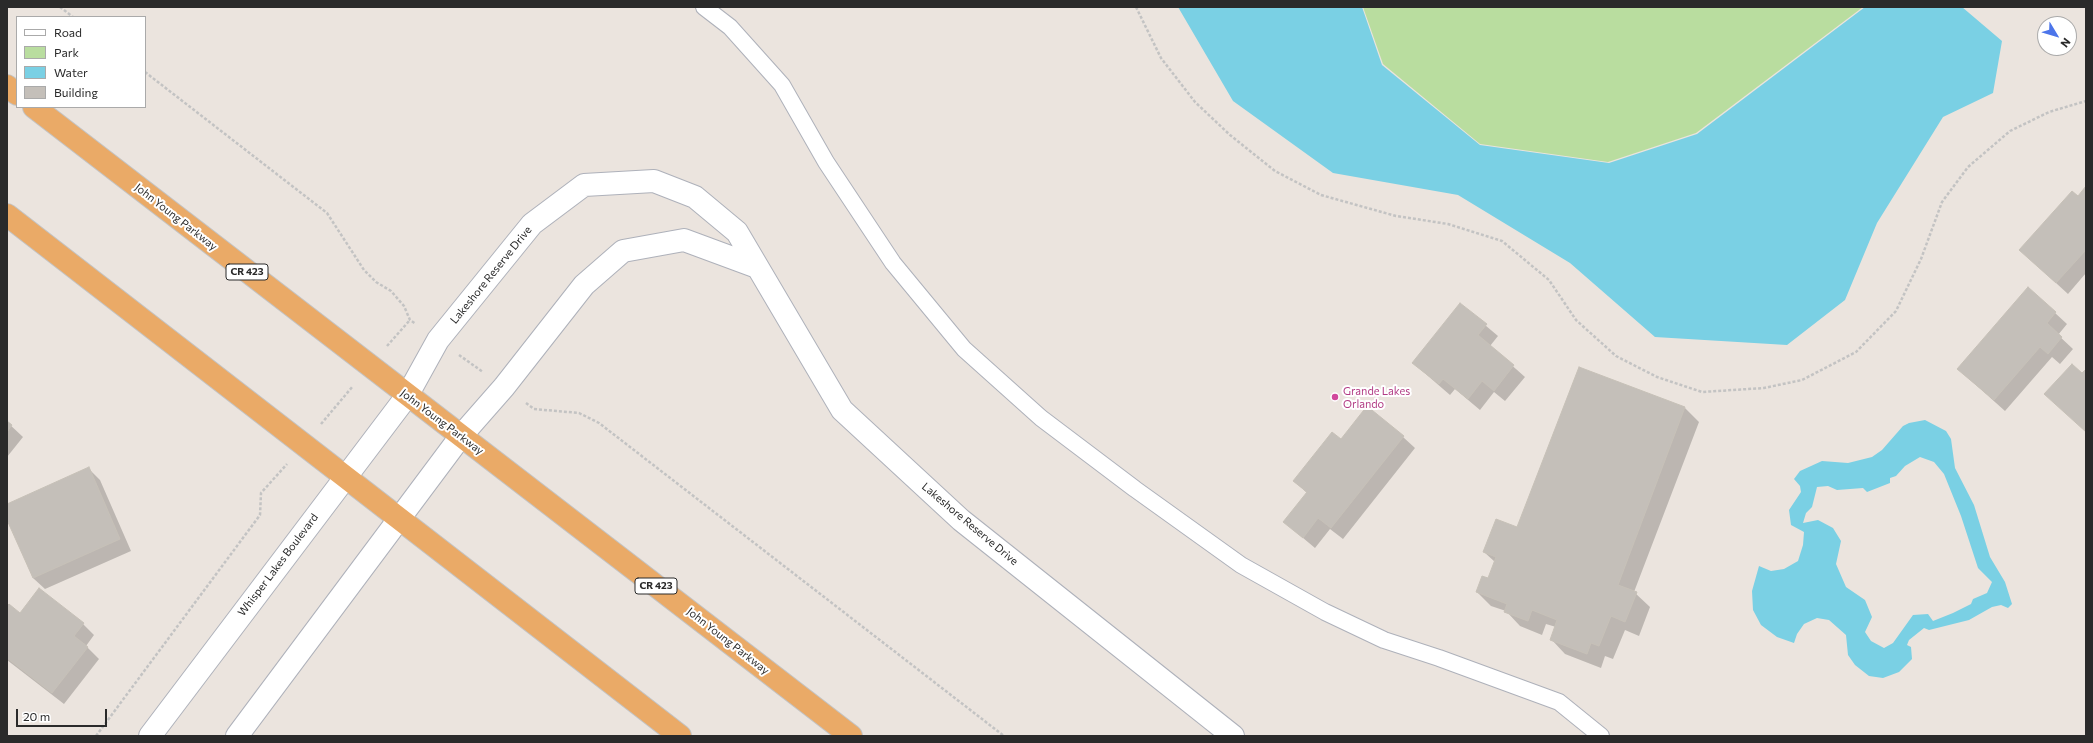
<!DOCTYPE html>
<html>
<head>
<meta charset="utf-8">
<style>
	body { margin:0 }
	#map { position:relative; width:2093px; height:743px; overflow:hidden; background:#ebe4de; font-family:Commissioner,sans-serif }
	canvas { display:block }
	.frame { position:absolute; inset:0; border:8px solid #2a2a2a; pointer-events:none }
	.legend { position:absolute; left:16px; top:16px; width:130px; height:92px; box-sizing:border-box; background:#fff; border:1px solid #aaa; margin:0; padding:5px 7px; list-style:none; font-size:12px; color:#2a2a2a }
	.legend li { display:flex; align-items:center; gap:8px; height:20px }
	.legend b { width:20px; border:1px solid #aaa }
	.north { position:absolute; left:2037px; top:16px; width:40px; height:40px; box-sizing:border-box; background:#fff; border:1px solid #aaa; border-radius:50%; rotate:128deg; font-size:11px; font-weight:700; line-height:16px; text-align:center; color:#2a2a2a }
	.north::after { content:''; display:block; margin:auto; width:14px; height:18px; background:#4c75ea; clip-path:polygon(50% 0,100% 100%,50% 72%,0 100%) }
	.scale { position:absolute; left:16px; top:709px; width:91px; height:18px; box-sizing:border-box; border:2px solid #2a2a2a; border-top:0; padding-left:5px; font-size:12px; line-height:14px; white-space:nowrap; color:#2a2a2a; -webkit-text-stroke:3px #fff; paint-order:stroke }
</style>
</head>
<body>
<div id="map">
<canvas width="2093" height="743"></canvas>
<div class="frame"></div>
<ul class="legend">
<li><b style="height:5px;background:#fff"></b>Road</li>
<li><b style="height:11px;background:#b9dd9f"></b>Park</li>
<li><b style="height:11px;background:#7ad0e4"></b>Water</li>
<li><b style="height:11px;background:#c4bfb9"></b>Building</li>
</ul>
<div class="north">N</div>
<div class="scale">20 m</div>
</div>
<script>
const c = document.querySelector('canvas').getContext('2d');
c.lineJoin = 'round';
function paint(path, color) { c.fillStyle = color; c.fill(path, 'evenodd'); }
const shape = rows => new Path2D(rows.map(r => 'M' + r).join(''));
function stroke(path, color, width, dash) { c.strokeStyle = color; c.lineWidth = width; c.lineCap = dash ? 'butt' : 'round'; c.setLineDash(dash || []); c.stroke(path); }
function write(font, color, halo, rows, align = 'center') {
  c.font = font + ' Commissioner,sans-serif'; c.lineWidth = 4; c.setLineDash([]); c.textBaseline = 'middle'; c.strokeStyle = halo; c.fillStyle = color; for (const [text, x, y, turn = 0] of rows) {
    c.save(); c.translate(x, y); c.rotate((+turn || 0) * Math.PI / 180); c.textAlign = isNaN(turn) ? turn : align; if (halo) c.strokeText(text, 0, 0); c.fillText(text, 0, 0); c.restore();
  }
}
const green = shape([
	[1363,7,1863,7,1696,133,1608,162,1480,144,1383,64]
]);
const water = shape([
	[1178,7,1362,7,1382,65,1480,145,1609,163,1697,134,1865,7,1962,7,2002,41,1993,93,1943,117,1877,223,1845,300,1787,345,1655,337,1570,263,1458,195,1333,173,1233,101],
	[1925,420,1946,431,1951,439,1955,468,1974,505,1990,557,2005,582,2012,604,2008,608,2001,605,1992,607,1969,620,1929,630,1924,628,1909,640,1907,645,1911,647,1912,659,1899,672,1883,678,1869,676,1855,665,1848,655,1846,635,1829,620,1817,618,1804,624,1797,634,1794,643,1777,637,1761,625,1753,610,1752,591,1759,566,1771,571,1784,569,1798,561,1803,545,1804,532,1791,525,1789,510,1801,492,1800,486,1794,479,1800,471,1822,461,1848,463,1872,457,1882,450,1903,426,1909,423],
	[1920,457,1934,462,1944,474,1961,516,1978,568,1992,582,1987,593,1973,599,1971,604,1953,613,1933,621,1928,614,1913,615,1893,643,1884,648,1871,641,1865,632,1872,617,1865,600,1846,587,1836,564,1841,541,1833,528,1818,520,1803,523,1806,513,1812,507,1817,487,1828,486,1837,490,1863,488,1867,492,1890,483,1890,478,1896,476,1905,466]
]);
const shadow = shape([
	[2086,188,2086,273,2068,294,2032,261],
	[2028,288,2067,324,2058,335,2073,349,2060,364,2052,357,2005,411,1958,369],
	[1460,304,1498,336,1490,346,1525,377,1505,401,1494,392,1480,410,1455,389,1450,395,1413,363],
	[1579,368,1685,408,1699,422,1634,592,1650,607,1639,636,1625,630,1613,659,1605,656,1601,668,1565,654,1551,639,1556,627,1546,624,1542,635,1520,626,1506,611,1491,606,1477,592,1489,579,1495,562,1484,552,1517,529],
	[7,422,23,437,7,457],
	[1403,437,1415,448,1343,539,1330,529,1315,548,1284,522,1307,493,1294,481,1341,440],
	[89,469,100,480,131,551,45,589,33,578,7,518,7,505],
	[7,608,20,614,83,624,94,635,86,646,99,659,64,704,7,660]
]);
const building = shape([
	[2086,186,2086,252,2085,251,2056,283,2019,250,2072,191,2078,196,2086,186],
	[2028,287,2056,312,2047,323,2062,337,2048,354,2040,347,1994,400,1957,369,2028,287],
	[1460,303,1487,324,1478,335,1514,365,1494,391,1482,381,1468,399,1443,379,1439,384,1412,363,1460,303],
	[2072,364,2082,373,2086,369,2086,432,2044,394,2072,364],
	[1579,367,1685,407,1618,585,1637,592,1625,622,1611,616,1599,646,1591,643,1587,654,1550,640,1557,620,1532,610,1528,621,1504,612,1507,604,1476,592,1482,576,1488,578,1496,557,1483,552,1496,519,1517,527,1579,367],
	[1367,406,1404,436,1331,528,1318,518,1303,538,1283,522,1307,492,1293,481,1332,432,1341,439,1367,406],
	[7,421,12,425,7,432,7,421],
	[89,467,120,539,33,578,7,520,7,504,89,467],
	[39,588,84,623,74,636,88,647,52,693,7,658,7,606,9,604,20,613,39,588]
]);
const path = shape([
	[60,7,73,17],
	[1136,7,1161,58,1195,102,1230,135,1275,171,1321,195,1396,216,1448,224,1502,241,1549,280,1576,320,1616,356,1657,377,1702,392,1764,388,1802,380,1856,352,1896,311,1921,259,1942,202,1968,167,2010,131,2049,112,2086,101],
	[145,72,327,213,364,270,376,282,391,291,404,306,410,320,416,324],
	[387,346,410,320],
	[459,355,483,372],
	[526,403,534,409,579,413,599,423,1004,736],
	[321,424,353,386],
	[96,736,260,515,261,493,287,464]
]);
const service = shape([
	[704,7,730,27,782,85,826,162,893,263,964,349,1041,418,1135,489,1241,565,1325,612,1384,640,1439,658,1559,702,1601,736]
]);
const minor = shape([
	[407,396,438,340,532,224,584,185,654,181,695,197,737,232,842,410,961,520,1233,736],
	[461,436,504,387,584,285,623,251,684,240,757,267]
]);
const tertiary = shape([
	[150,736,407,396],
	[237,736,461,436]
]);
const trunk = shape([
	[7,86,17,94],
	[34,107,851,736],
	[7,215,680,736]
]);
const markers = [
	[1335,397,4,"#d1479c"]
];
const shields = [
	[247,272,42],
	[656,586,42]
];
const shieldNames = [
	["CR 423",247,272],
	["CR 423",656,586]
];
const streetNames = [
	["John Young Parkway",176,217,38],
	["Lakeshore Reserve Drive",491,275,-51],
	["John Young Parkway",442,422,37],
	["Lakeshore Reserve Drive",970,524,40],
	["Whisper Lakes Boulevard",278,565,-53],
	["John Young Parkway",728,641,38]
];
const hotelNames = [
	["Grande Lakes",1343,391],
	["Orlando",1343,404]
];
paint(green, '#b9dd9f');
paint(water, '#7ad0e4');
paint(shadow, '#0003');
paint(building, '#c4bfb9');
stroke(building, '#c6c0b7', 1);
stroke(service, '#aeb1ba', 18);
stroke(minor, '#aeb1ba', 24);
stroke(tertiary, '#aeb1ba', 24);
stroke(trunk, '#c3c3c3', 24);
stroke(path, '#c3c3c3', 2.5, [3, 2]);
stroke(service, '#fff', 16);
stroke(minor, '#fff', 22);
stroke(tertiary, '#fff', 22);
stroke(trunk, '#eaaa67', 22);
for (const [x, y, r, color] of markers) { const dot = new Path2D(); dot.arc(x, y, r, 0, 2 * Math.PI); c.fillStyle = color; c.fill(dot); stroke(dot, '#fff', 1.5); }
for (const [x, y, w] of shields) { const box = new Path2D(); box.roundRect(x - w / 2, y - 8, w, 16, 3); c.fillStyle = '#fff'; c.fill(box); stroke(box, '#2a2a2a', 1); }
write('bold 10px', '#2a2a2a', null, shieldNames);
write('11px', '#2a2a2a', '#fff', streetNames);
write('11px', '#b23c85', '#fff', hotelNames, 'left');
</script>
</body>
</html>
